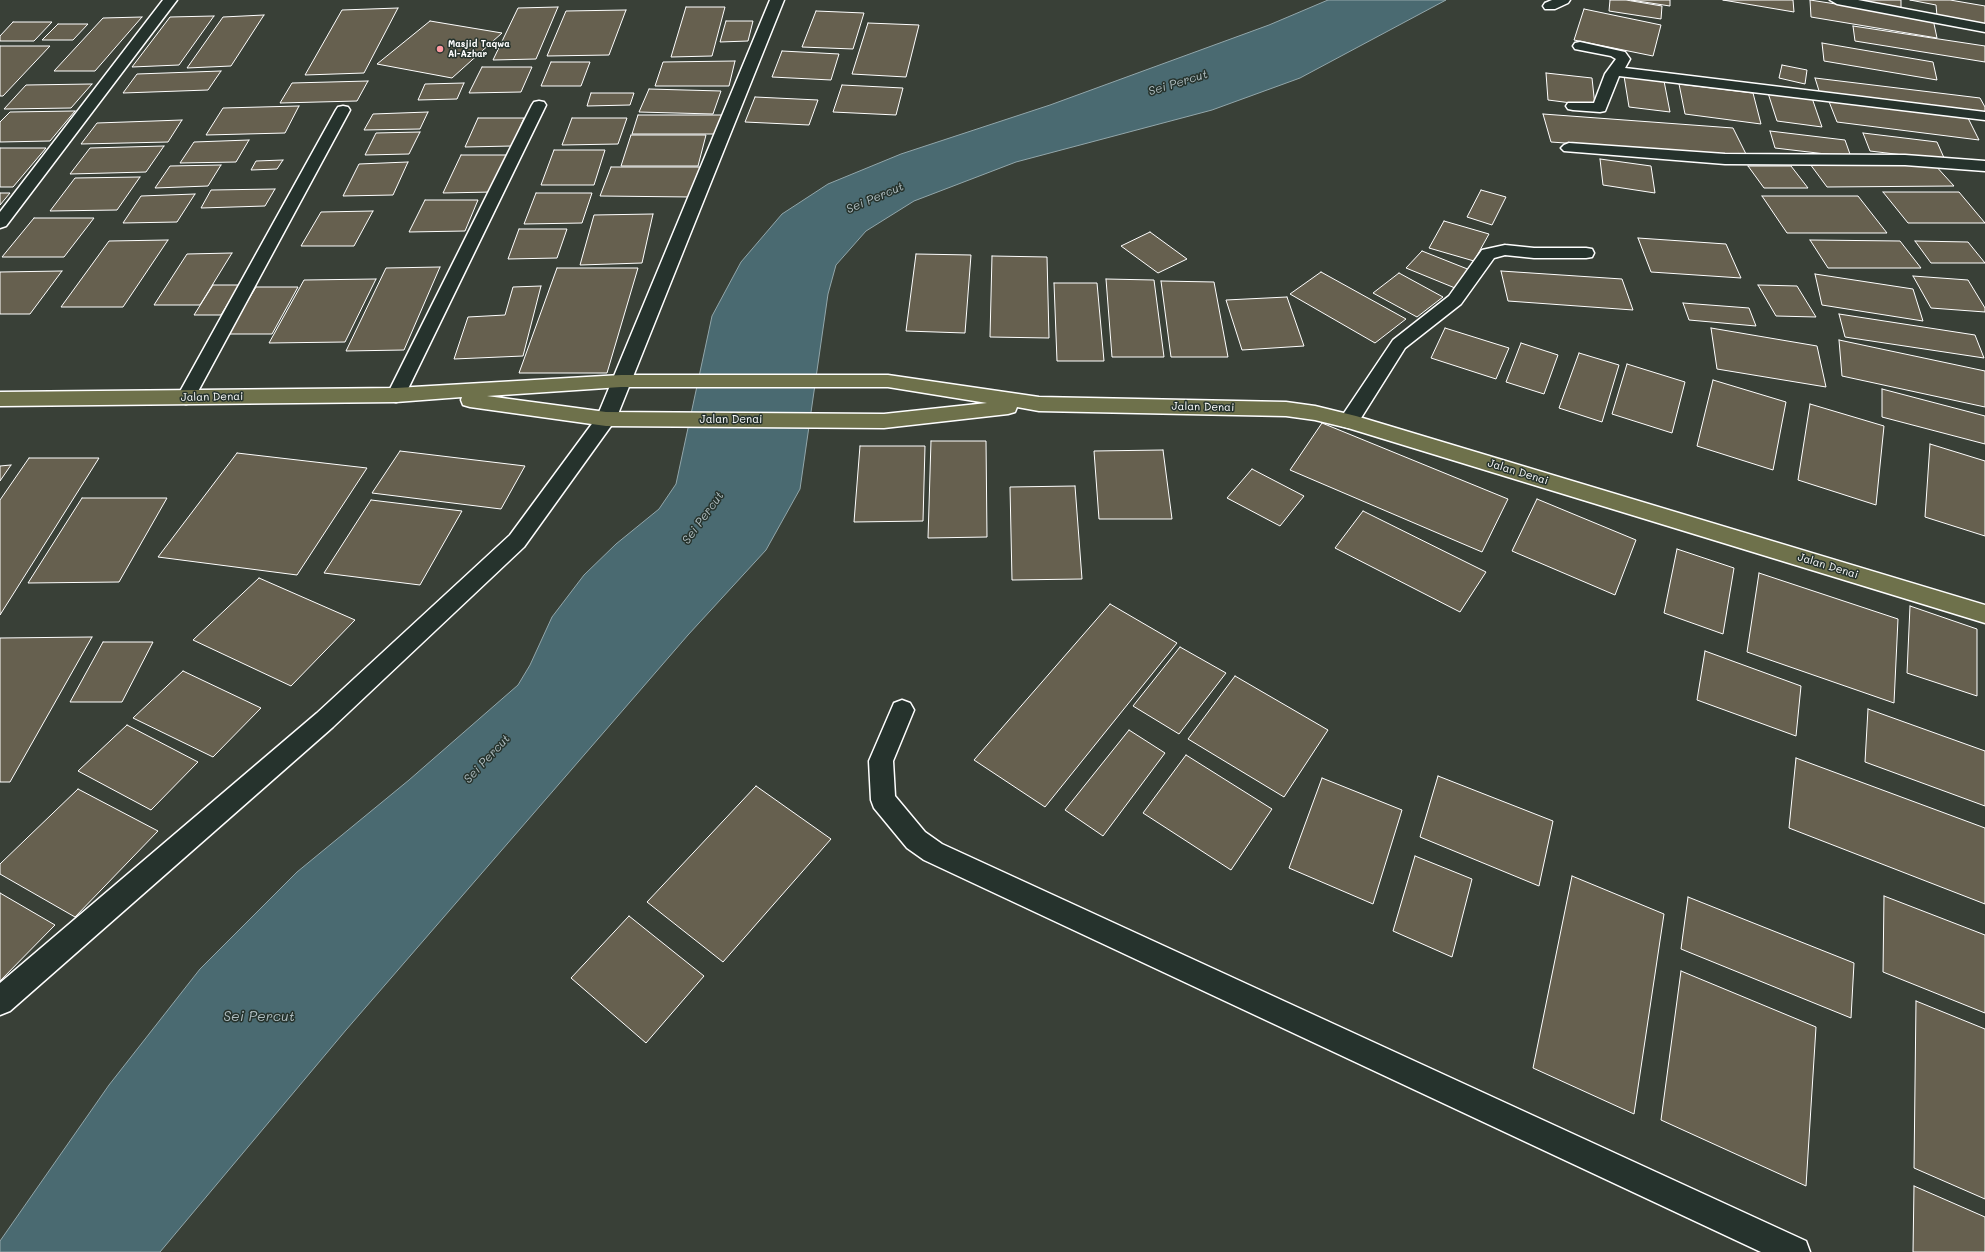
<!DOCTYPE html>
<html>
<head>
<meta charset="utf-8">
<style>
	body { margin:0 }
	canvas { display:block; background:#394037 }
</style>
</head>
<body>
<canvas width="1985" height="1252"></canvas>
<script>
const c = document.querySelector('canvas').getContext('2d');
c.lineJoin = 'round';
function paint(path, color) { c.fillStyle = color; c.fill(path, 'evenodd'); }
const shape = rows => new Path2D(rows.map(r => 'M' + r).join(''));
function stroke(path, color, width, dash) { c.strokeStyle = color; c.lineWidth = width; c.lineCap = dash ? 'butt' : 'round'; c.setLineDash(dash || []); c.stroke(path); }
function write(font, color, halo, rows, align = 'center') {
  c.font = font + ' Mali,sans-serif'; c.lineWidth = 3; c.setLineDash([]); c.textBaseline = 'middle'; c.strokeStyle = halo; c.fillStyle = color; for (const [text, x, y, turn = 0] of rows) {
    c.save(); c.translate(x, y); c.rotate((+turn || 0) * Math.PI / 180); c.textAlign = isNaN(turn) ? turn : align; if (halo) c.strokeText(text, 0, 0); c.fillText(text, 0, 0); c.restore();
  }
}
const water = shape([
	[1328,0,1446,0,1300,78,1212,110,1016,162,914,201,866,231,836,265,828,294,800,489,766,550,688,635,346,1030,160,1252,0,1252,0,1241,109,1085,200,969,297,872,409,780,518,685,530,665,552,617,584,575,616,544,659,509,676,484,712,316,741,262,782,214,828,184,901,154,1050,105,1269,25,1328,0]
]);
const building = shape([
	[1610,0,1626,0,1662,6,1661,19,1609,11,1610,0],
	[1631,0,1670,0,1670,6,1631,0],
	[1723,0,1793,0,1794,12,1723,0],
	[1810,0,1933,19,1937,38,1811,17,1810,0],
	[1856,0,1901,0,1901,9,1856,0],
	[1910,0,1950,0,1985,6,1985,25,1937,16,1936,5,1910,0],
	[558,7,536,59,493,60,518,8,558,7],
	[686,7,725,7,712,56,671,57,686,7],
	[398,8,364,73,305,75,342,10,398,8],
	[1584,9,1661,25,1653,56,1574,40,1584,9],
	[626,10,609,55,547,56,566,11,626,10],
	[816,11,864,13,853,49,802,47,816,11],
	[264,15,231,66,187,68,223,17,264,15],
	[214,16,179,65,132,67,170,17,214,16],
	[142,17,95,71,54,71,103,18,142,17],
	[430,21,502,33,452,78,377,64,430,21],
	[726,21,753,21,748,41,720,42,726,21],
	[13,22,52,22,34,41,0,41,0,36,13,22],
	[868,23,919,25,906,77,852,74,868,23],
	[58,24,88,24,73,40,42,40,58,24],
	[1853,26,1985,46,1985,62,1855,41,1853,26],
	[1822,43,1933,62,1937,80,1824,61,1822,43],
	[0,46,50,46,3,96,0,96,0,46],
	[782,51,839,54,831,80,772,77,782,51],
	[735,61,729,86,655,86,663,62,735,61],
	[551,62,590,62,581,86,541,86,551,62],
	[1782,65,1807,70,1805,84,1779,78,1782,65],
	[482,67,532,67,521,92,469,93,482,67],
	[221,71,208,90,123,93,137,74,221,71],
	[1546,73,1592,78,1595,106,1548,100,1546,73],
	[1624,76,1664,81,1670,112,1629,107,1624,76],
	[1815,78,1980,98,1985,107,1985,113,1820,94,1815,78],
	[368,81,357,101,280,103,292,83,368,81],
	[464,83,457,99,418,100,425,84,464,83],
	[92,84,71,108,4,109,26,85,92,84],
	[1679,84,1753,93,1761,124,1685,114,1679,84],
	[842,85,903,88,896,115,833,112,842,85],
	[649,89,721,91,713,114,639,112,649,89],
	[591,93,634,93,630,105,587,106,591,93],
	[1768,93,1812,98,1822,127,1777,121,1768,93],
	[755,97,818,100,809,125,745,122,755,97],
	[1828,99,1967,116,1979,140,1837,122,1828,99],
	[299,106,285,133,206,135,223,108,299,106],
	[75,111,50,141,0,142,0,122,10,112,75,111],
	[428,112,420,129,364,130,373,114,428,112],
	[1543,114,1733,128,1747,156,1551,142,1543,114],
	[638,115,722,115,717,134,632,134,638,115],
	[478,118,524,118,512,146,465,147,478,118],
	[572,118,627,118,618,144,562,145,572,118],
	[182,120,168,142,81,144,97,123,182,120],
	[1770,131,1845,140,1851,157,1775,148,1770,131],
	[420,132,409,154,365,155,376,133,420,132],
	[1863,133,1937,142,1945,160,1870,151,1863,133],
	[631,135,706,135,698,166,621,166,631,135],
	[249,140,236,162,180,163,194,142,249,140],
	[164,146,146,172,70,174,90,148,164,146],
	[0,148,46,148,13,187,0,187,0,148],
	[554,150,605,150,594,185,541,185,554,150],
	[461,155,508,155,492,192,443,193,461,155],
	[1600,159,1651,166,1655,193,1603,185,1600,159],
	[283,160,277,169,251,170,256,161,283,160],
	[408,162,393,195,343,196,359,164,408,162],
	[1810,164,1934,164,1954,186,1827,187,1810,164],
	[221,165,208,186,155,188,170,166,221,165],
	[1748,166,1791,166,1808,188,1764,188,1748,166],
	[611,167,701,167,692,197,600,196,611,167],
	[140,177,117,210,50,211,75,178,140,177],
	[275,189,265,206,201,208,211,190,275,189],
	[1481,190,1506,197,1492,225,1467,217,1481,190],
	[1883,192,1959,192,1985,223,1908,223,1883,192],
	[0,193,10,193,0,205,0,193],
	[536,193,592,193,582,223,524,224,536,193],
	[195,194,177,222,123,223,141,196,195,194],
	[1762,196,1858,196,1887,233,1787,233,1762,196],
	[425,200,478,200,465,231,409,232,425,200],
	[373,211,354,246,301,246,321,212,373,211],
	[653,214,642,263,580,265,594,215,653,214],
	[34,218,94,218,64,257,2,257,34,218],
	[1444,221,1489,234,1474,261,1429,248,1444,221],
	[519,229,567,229,557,258,508,259,519,229],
	[1150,232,1187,259,1158,273,1121,246,1150,232],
	[1638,238,1726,244,1741,278,1651,272,1638,238],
	[168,240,123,307,61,307,109,241,168,240],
	[1810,240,1900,241,1921,268,1828,268,1810,240],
	[1915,241,1968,242,1985,263,1931,263,1915,241],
	[1422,251,1470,270,1455,288,1406,268,1422,251],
	[232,253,200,305,154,305,187,254,232,253],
	[916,254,971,255,965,333,906,331,916,254],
	[992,256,1047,257,1049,338,990,337,992,256],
	[440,267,404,350,346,351,386,268,440,267],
	[557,268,638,268,607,373,519,373,557,268],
	[62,271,30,314,0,314,0,272,62,271],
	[1501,271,1622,279,1633,310,1508,301,1501,271],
	[1321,272,1406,319,1375,343,1290,294,1321,272],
	[1399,273,1443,297,1417,317,1373,293,1399,273],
	[1815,274,1913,289,1923,321,1822,305,1815,274],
	[1913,276,1968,280,1985,308,1985,312,1931,308,1913,276],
	[376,279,345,342,269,343,304,280,376,279],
	[1106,279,1154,280,1164,357,1112,357,1106,279],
	[1161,281,1214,282,1228,357,1171,357,1161,281],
	[1054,283,1097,283,1104,361,1057,361,1054,283],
	[213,285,239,285,221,315,194,315,213,285],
	[1758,285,1797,286,1816,317,1776,316,1758,285],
	[541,286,523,356,454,359,468,317,505,315,513,287,541,286],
	[256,287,298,287,272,334,228,334,256,287],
	[1287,297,1304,346,1242,350,1226,300,1287,297],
	[1683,303,1749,308,1756,326,1689,320,1683,303],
	[1839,314,1975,335,1984,358,1845,337,1839,314],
	[1445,328,1509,348,1496,379,1431,358,1445,328],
	[1711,328,1817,346,1826,387,1717,369,1711,328],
	[1839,340,1985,371,1985,407,1842,376,1839,340],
	[1521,343,1558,355,1544,394,1506,382,1521,343],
	[1579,353,1619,365,1602,422,1559,408,1579,353],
	[1627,364,1685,382,1672,433,1612,414,1627,364],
	[1713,380,1786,402,1773,470,1697,446,1713,380],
	[1882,389,1985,416,1985,444,1882,417,1882,389],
	[1810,404,1884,426,1876,505,1798,480,1810,404],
	[1322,423,1508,499,1482,552,1290,470,1322,423],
	[931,441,986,441,987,537,928,538,931,441],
	[1930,444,1985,461,1985,536,1925,517,1930,444],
	[860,446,925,446,923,521,854,522,860,446],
	[1163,450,1172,519,1099,519,1094,451,1163,450],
	[400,451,525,466,501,509,372,493,400,451],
	[237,453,367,468,297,575,158,557,237,453],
	[29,458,99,458,0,615,0,500,29,458],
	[11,465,0,481,0,466,11,465],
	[1252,469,1304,496,1280,526,1227,498,1252,469],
	[1075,486,1082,579,1012,580,1010,487,1075,486],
	[82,498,167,498,119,582,28,583,82,498],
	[1537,499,1636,540,1615,595,1512,551,1537,499],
	[371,500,462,511,420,585,324,573,371,500],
	[1363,511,1486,572,1460,612,1335,548,1363,511],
	[1677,549,1734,568,1723,634,1664,613,1677,549],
	[1759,573,1898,619,1894,703,1747,652,1759,573],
	[259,578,355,620,291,686,193,640,259,578],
	[1110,604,1177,643,1045,807,974,760,1110,604],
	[1910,606,1977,629,1977,696,1907,673,1910,606],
	[92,637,10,782,0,782,0,638,92,637],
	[103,642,153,642,122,702,70,702,103,642],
	[1180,647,1226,673,1179,734,1133,706,1180,647],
	[1705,651,1801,686,1796,736,1697,700,1705,651],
	[183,671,261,708,213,757,133,718,183,671],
	[1235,676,1328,730,1284,797,1188,739,1235,676],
	[1868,709,1985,751,1985,806,1865,762,1868,709],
	[127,725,198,762,151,810,78,771,127,725],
	[1129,730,1165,753,1103,836,1065,810,1129,730],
	[1186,755,1272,809,1231,870,1143,813,1186,755],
	[1796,758,1985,828,1985,904,1789,828,1796,758],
	[1438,776,1553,821,1539,886,1420,837,1438,776],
	[1322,778,1402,810,1373,904,1289,868,1322,778],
	[756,786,831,839,723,962,647,902,756,786],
	[78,789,158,831,75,917,0,874,0,864,78,789],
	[1415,856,1472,879,1452,957,1393,931,1415,856],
	[1572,876,1664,914,1634,1114,1533,1068,1572,876],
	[0,893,55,925,0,981,0,893],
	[1884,896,1985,935,1985,1013,1883,972,1884,896],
	[1688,897,1854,963,1851,1018,1681,949,1688,897],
	[629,916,704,976,646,1043,571,978,629,916],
	[1681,971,1816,1027,1806,1186,1661,1120,1681,971],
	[1916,1001,1985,1029,1985,1199,1914,1168,1916,1001],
	[1914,1186,1985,1217,1985,1252,1913,1252,1914,1186]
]);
const minor = shape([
	[163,0,177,0,6,226,0,228,0,212,163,0],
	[770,0,784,0,616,419,524,547,333,727,10,1011,0,1015,0,983,317,713,510,535,597,417,770,0],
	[1552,0,1570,0,1568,3,1555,9,1545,9,1543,6,1545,3,1552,0],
	[1830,0,1858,0,1985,24,1985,32,1837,4,1830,0],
	[1580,42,1625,52,1630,59,1625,68,1985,112,1985,120,1619,76,1605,111,1600,112,1573,110,1568,109,1566,106,1568,103,1594,103,1605,74,1616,59,1611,56,1575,49,1573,46,1575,43,1580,42],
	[539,101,544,102,546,105,405,395,403,400,396,402,389,400,387,395,532,105,534,102,539,101],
	[343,106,348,107,350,110,195,397,193,402,186,404,179,402,177,397,336,110,338,107,343,106],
	[1569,143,1725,154,1905,155,1985,161,1985,171,1905,165,1725,164,1564,151,1561,148,1564,145,1569,143],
	[1505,245,1534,248,1586,248,1592,249,1594,253,1592,257,1586,258,1534,258,1505,255,1494,258,1461,304,1405,348,1356,426,1349,428,1342,426,1339,421,1342,416,1393,340,1449,296,1482,250,1505,245],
	[902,700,910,703,914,710,893,761,895,796,925,832,942,844,1806,1241,1810,1252,1761,1252,924,860,907,848,874,808,871,800,869,761,894,703,902,700]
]);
const major = shape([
	[621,375,888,375,1039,397,1286,402,1315,406,1356,416,1985,605,1985,623,1348,428,1315,420,1286,416,1039,411,1017,407,1015,412,1008,414,884,428,606,426,470,407,463,405,461,400,462,397,396,402,0,406,0,392,396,388,621,375],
	[621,387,888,387,987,403,884,414,606,412,487,396,621,387]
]);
const markers = [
	[440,49,4,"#ff9aa2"]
];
const farPoinames = [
	["Masjid Taqwa",448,44],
	["Al-Azhar",448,54]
];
const streetNames = [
	["Jalan Denai",212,397,-1],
	["Jalan Denai",1203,407,1],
	["Jalan Denai",731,420],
	["Jalan Denai",1518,472,17],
	["Jalan Denai",1828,566,17]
];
const waterNames = [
	["Sei Percut",1178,83,-17],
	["Sei Percut",875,198,-23],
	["Sei Percut",703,518,-54],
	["Sei Percut",487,759,-47]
];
const nearWaternames = [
	["Sei Percut",259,1017]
];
paint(water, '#4a6a71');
stroke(water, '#92a6aa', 1);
paint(building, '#66604f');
stroke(building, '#fff', 1);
stroke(minor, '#fff', 3);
stroke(major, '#fff', 3);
paint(minor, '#26332d');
paint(major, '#6e714b');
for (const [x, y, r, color] of markers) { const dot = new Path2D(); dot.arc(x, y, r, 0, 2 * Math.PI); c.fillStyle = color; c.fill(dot); stroke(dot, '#26332d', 1.5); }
write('bold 9px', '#fff', '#26332d', farPoinames, 'left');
write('11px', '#fff', '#26332d', streetNames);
write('italic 12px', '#aebcbf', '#26332d', waterNames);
write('italic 14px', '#aebcbf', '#26332d', nearWaternames);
</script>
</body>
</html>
